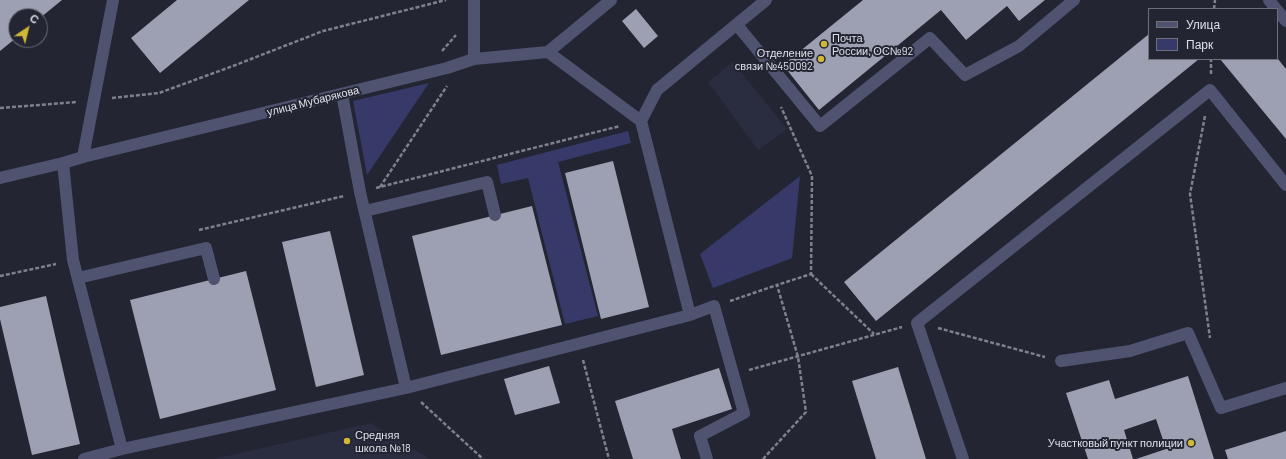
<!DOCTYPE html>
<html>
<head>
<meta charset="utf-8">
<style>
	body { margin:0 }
	#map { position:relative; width:1286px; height:459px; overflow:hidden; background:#232533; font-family:Barlow,sans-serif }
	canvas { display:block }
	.legend { position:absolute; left:1148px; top:8px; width:130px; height:52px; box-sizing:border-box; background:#232533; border:1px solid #6e707c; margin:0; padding:5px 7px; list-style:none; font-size:12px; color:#dee0e9 }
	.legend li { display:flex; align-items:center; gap:8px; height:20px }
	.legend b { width:20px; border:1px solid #6e707c }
	.north { position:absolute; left:8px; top:8px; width:40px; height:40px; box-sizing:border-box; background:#232533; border:1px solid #6e707c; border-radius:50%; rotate:35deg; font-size:11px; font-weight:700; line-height:16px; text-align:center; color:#dee0e9 }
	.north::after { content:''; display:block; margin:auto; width:14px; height:18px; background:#cfb837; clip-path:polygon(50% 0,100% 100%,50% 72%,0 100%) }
</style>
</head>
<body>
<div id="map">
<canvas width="1286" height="459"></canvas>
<ul class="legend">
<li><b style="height:5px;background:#4f5370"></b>Улица</li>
<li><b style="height:11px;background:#373a68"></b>Парк</li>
</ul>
<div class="north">С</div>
</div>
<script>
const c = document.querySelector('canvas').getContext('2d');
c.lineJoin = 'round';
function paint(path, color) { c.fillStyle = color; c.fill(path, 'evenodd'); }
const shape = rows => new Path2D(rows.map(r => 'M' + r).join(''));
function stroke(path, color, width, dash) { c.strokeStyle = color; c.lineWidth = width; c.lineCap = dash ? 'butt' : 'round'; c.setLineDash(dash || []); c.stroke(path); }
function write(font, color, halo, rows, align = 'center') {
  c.font = font + ' Barlow,sans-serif'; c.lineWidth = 4; c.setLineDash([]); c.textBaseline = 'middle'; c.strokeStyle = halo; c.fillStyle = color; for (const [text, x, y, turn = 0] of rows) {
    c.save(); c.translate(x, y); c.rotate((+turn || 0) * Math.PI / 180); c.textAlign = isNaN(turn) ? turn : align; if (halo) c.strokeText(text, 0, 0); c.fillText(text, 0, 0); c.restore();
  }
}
const built = shape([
	[733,62,787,129,758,150,708,82],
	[371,423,430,459,214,459]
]);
const green = shape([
	[429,83,367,175,353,101],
	[628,131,631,143,558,162,598,316,565,324,528,178,501,184,497,165],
	[800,176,792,258,713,288,700,254]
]);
const building = shape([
	[0,0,62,0,40,18,40,16,16,16,16,38,0,51],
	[177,0,249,0,160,73,131,38],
	[863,0,1045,0,1019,21,1007,6,966,40,941,10,819,110,783,65],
	[636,9,658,36,644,48,622,21],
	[1149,34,1149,59,1199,59,876,321,844,282],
	[1220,59,1278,59,1286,69,1286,139],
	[613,161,649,307,601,319,565,173],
	[532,206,562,325,441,355,412,236],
	[330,231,364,375,316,387,282,242],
	[246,271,276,390,160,419,130,300],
	[46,296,80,444,32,455,0,319,0,307],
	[549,366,560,403,515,415,504,379],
	[898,367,926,459,876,459,852,381],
	[719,368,732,409,672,429,681,459,633,459,615,401],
	[1188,376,1214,459,1136,459,1166,449,1156,419,1124,430,1133,459,1088,459,1066,393,1109,380,1115,399],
	[1286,431,1286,459,1228,459,1225,450]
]);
const path = shape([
	[1214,9,1215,0],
	[442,51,456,35],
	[1211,74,1211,59],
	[112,98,159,93,233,66,323,31,446,0],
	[0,108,77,102],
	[1205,116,1190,194,1210,338],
	[380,187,447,86],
	[376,188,620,126],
	[199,230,344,196],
	[811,274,874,334],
	[0,276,56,264],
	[730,301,777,285],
	[938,328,1045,357],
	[583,360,609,459],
	[749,370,902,327],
	[421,402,483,459],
	[763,459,806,412,798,357,777,285,811,274,812,176,781,107]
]);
const service = shape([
	[474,0,474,59],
	[1269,0,1276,9],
	[1277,10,1286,21],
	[737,25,820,126,930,38,965,75,1019,46,1074,0],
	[548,52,641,121,657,90,766,0],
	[342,94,360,192,406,388],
	[83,157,113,0],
	[63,163,73,260,122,449],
	[365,211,487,182,495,215],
	[78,278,206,248,214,279],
	[690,315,714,306,744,413,700,436,707,459],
	[1061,361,1130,351,1188,333,1221,408,1286,388],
	[84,459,122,449,406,388,690,315,641,121],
	[963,459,917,323,1210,90,1286,185]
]);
const minor = shape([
	[0,178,63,163,83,157,447,68,474,59,548,52,611,0]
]);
const markers = [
	[824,44,4,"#cfb837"],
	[821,59,4,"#cfb837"],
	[347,441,4,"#cfb837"],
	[1191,443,4,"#cfb837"]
];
const poiNames = [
	["Почта",832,38],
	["России, ОС№92",832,51],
	["Отделение",813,53,"right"],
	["связи №450092",813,66,"right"],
	["Средняя",355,435],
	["школа №18",355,448],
	["Участковый пункт полиции",1183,443,"right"]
];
const streetNames = [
	["улица Мубарякова",313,101,-14]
];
paint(built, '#2a2c40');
paint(green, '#373a68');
paint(building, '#9da0b2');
stroke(path, '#7f818c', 2.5, [4, 2]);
stroke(service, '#4f5370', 12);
stroke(minor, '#4f5370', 12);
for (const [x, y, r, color] of markers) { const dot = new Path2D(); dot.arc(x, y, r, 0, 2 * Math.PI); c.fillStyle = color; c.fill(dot); stroke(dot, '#232533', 1.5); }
write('11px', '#dee0e9', '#232533', poiNames, 'left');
write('11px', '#dee0e9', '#232533', streetNames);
</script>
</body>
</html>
